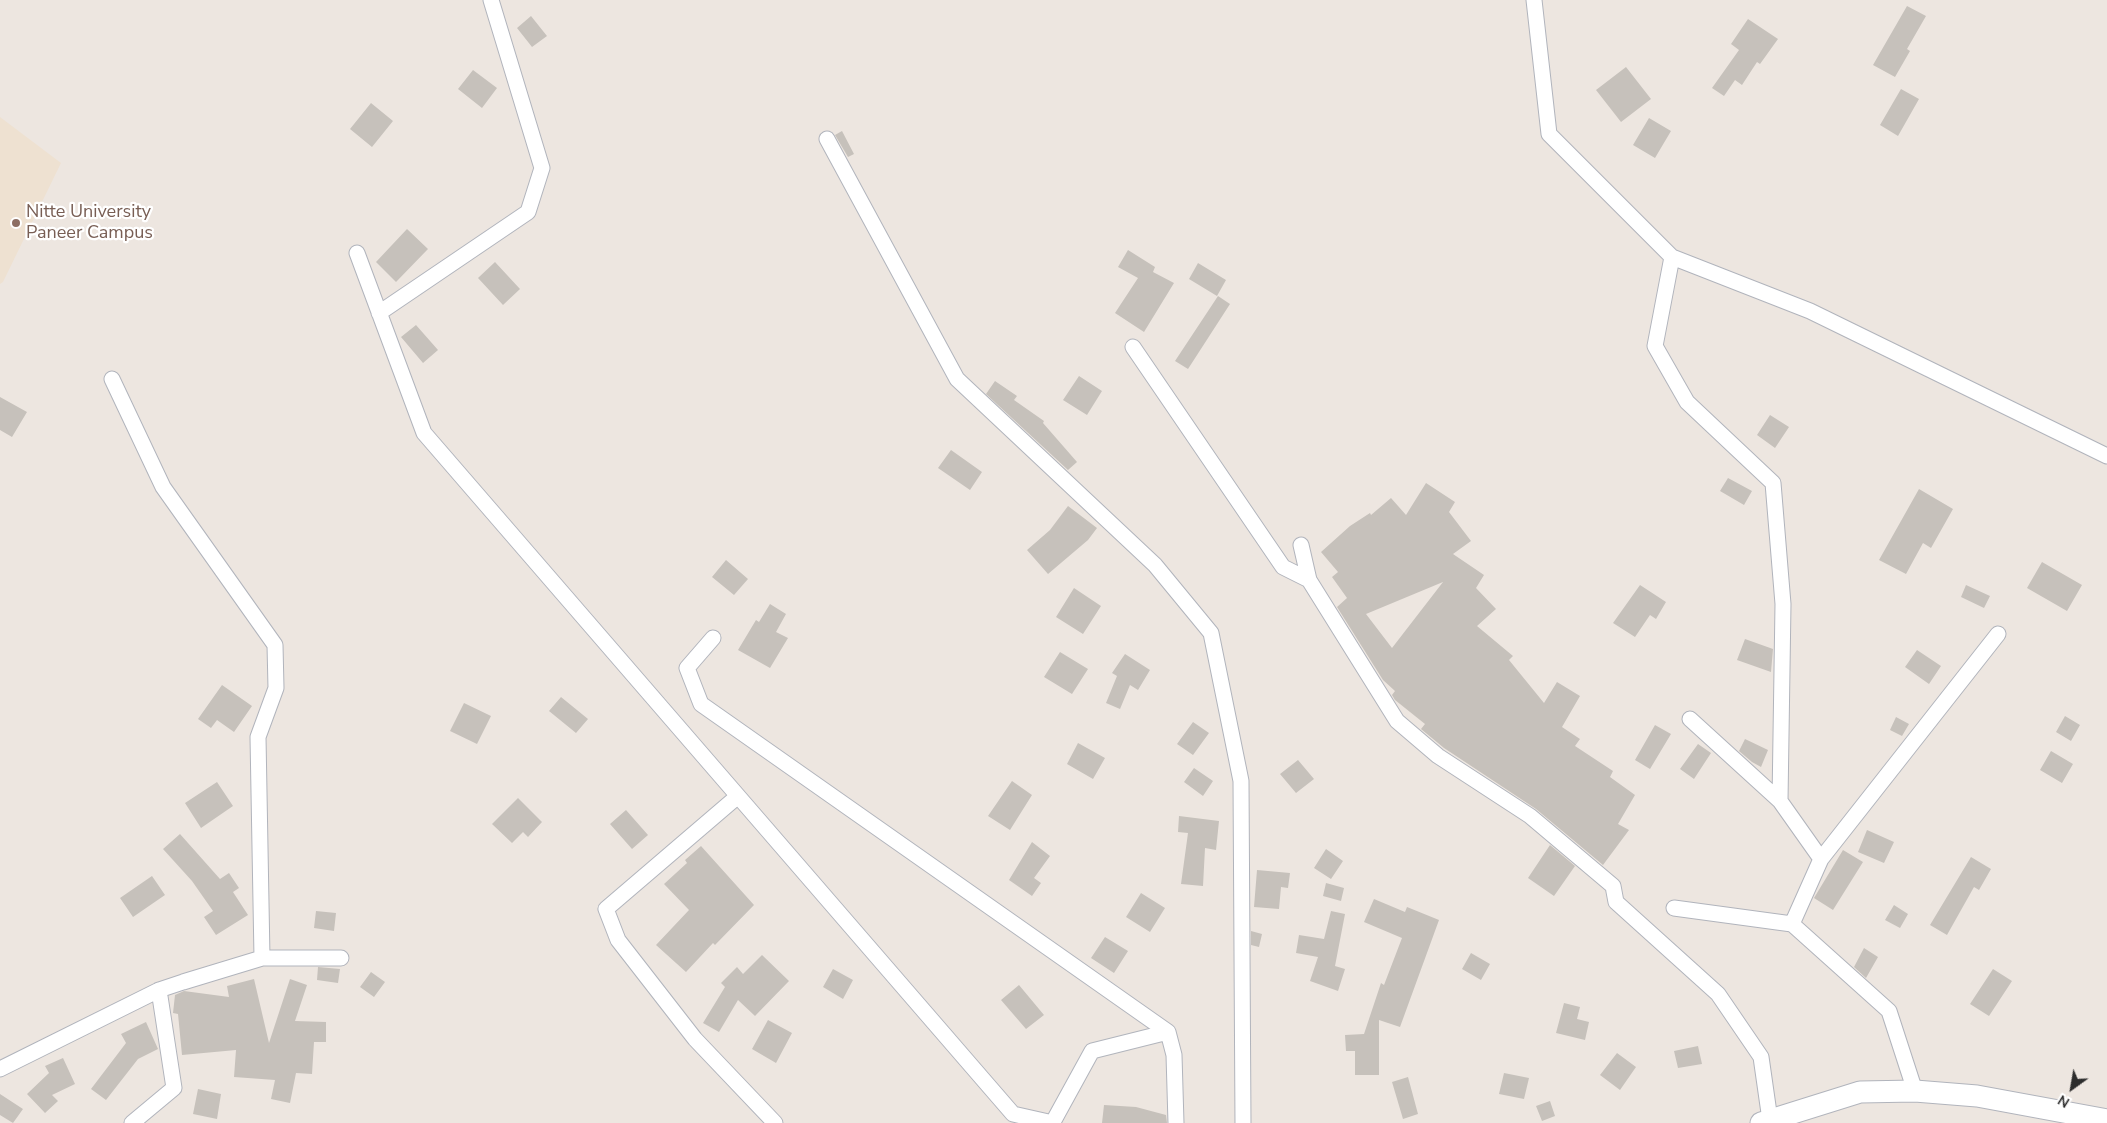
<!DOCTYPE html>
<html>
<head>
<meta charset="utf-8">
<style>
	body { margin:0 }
	#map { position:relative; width:2107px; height:1123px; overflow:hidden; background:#ede6e0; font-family:"Nunito Sans",sans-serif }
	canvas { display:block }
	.north { position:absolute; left:2047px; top:1063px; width:50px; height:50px; -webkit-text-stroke:4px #fff; paint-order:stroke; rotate:212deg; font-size:14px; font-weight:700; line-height:20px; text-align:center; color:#2d2d2d }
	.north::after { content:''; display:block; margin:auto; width:18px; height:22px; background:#2d2d2d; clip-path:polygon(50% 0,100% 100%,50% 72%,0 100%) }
</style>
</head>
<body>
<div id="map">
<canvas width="2107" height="1123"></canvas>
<div class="north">N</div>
</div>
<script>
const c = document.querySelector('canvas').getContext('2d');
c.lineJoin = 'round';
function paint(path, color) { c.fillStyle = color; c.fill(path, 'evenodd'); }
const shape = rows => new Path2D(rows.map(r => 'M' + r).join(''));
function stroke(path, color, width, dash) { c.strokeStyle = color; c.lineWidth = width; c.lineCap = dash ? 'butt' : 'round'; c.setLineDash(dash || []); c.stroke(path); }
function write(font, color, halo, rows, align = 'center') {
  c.font = font + ' "Nunito Sans",sans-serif'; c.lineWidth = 4.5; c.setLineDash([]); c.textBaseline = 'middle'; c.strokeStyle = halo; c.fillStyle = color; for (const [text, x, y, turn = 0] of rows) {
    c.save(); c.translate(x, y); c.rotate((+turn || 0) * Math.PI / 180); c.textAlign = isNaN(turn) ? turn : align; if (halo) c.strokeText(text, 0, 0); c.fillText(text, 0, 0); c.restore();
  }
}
const education = shape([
	[0,117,61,163,3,282,0,284]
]);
const building = shape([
	[1907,6,1926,16,1907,49,1910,51,1895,77,1873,65],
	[531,16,547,36,532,47,517,28],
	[1748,19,1778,39,1760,64,1757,62,1742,85,1735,80,1724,96,1712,88,1739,50,1731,44],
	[1626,67,1651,99,1621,122,1596,90],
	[473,70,497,88,482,108,458,89],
	[1901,89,1919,99,1898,136,1880,125],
	[371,103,393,121,372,147,350,129],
	[1649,118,1671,131,1655,158,1633,145],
	[842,131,854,154,848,157,835,135],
	[407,229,428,249,396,282,376,262],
	[1128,250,1155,267,1153,272,1174,283,1144,332,1115,313,1138,278,1118,267],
	[495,262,520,289,503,305,478,278],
	[1198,263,1226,280,1217,296,1189,279],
	[1218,296,1230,304,1188,369,1175,361],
	[416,325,438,350,423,363,401,337],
	[1079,376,1102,391,1087,415,1063,400],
	[995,381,1017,396,1014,400,1044,421,1043,423,1077,462,1068,470,986,394],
	[0,397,27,412,12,437,0,430],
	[1770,415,1789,427,1775,448,1757,435],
	[951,450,982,472,970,490,938,468],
	[1728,478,1752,491,1744,505,1720,491],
	[1426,483,1455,502,1449,512,1471,541,1453,554,1484,575,1476,588,1496,609,1477,626,1513,656,1509,660,1544,703,1557,682,1580,696,1562,727,1580,739,1575,746,1613,771,1610,777,1635,795,1618,824,1629,830,1603,865,1536,809,1444,748,1421,729,1425,724,1395,700,1392,695,1395,691,1383,680,1337,607,1347,598,1332,577,1338,572,1321,552,1350,526,1370,513,1371,515,1391,498,1406,515],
	[1443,582,1392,648,1366,614],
	[1919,489,1953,509,1931,548,1923,543,1906,574,1879,560],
	[1068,506,1097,528,1088,540,1048,574,1027,550,1050,530],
	[726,560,748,579,734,595,712,577],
	[2042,562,2082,585,2067,611,2027,588],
	[1640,585,1666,602,1656,619,1650,615,1635,637,1613,623],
	[1966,585,1990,596,1984,608,1961,597],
	[1074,588,1101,606,1083,634,1056,617],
	[770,604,786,614,776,632,788,638,770,668,738,650,756,620,759,622],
	[1745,639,1773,649,1771,672,1737,660],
	[1917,650,1941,666,1929,684,1905,667],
	[1060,652,1088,669,1072,694,1044,677],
	[1125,654,1150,670,1138,690,1130,685,1120,709,1106,703,1117,676,1112,673],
	[222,685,252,706,234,732,217,720,211,728,198,719],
	[561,697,588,719,576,733,549,711],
	[464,703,491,716,477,744,450,731],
	[2065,716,2080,725,2071,741,2056,732],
	[1896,717,1909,724,1902,736,1890,730],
	[1193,722,1209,733,1193,755,1177,744],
	[1655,725,1671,734,1650,769,1635,760],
	[1745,739,1768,750,1761,767,1752,762,1739,751],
	[1078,743,1105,758,1093,779,1067,764],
	[1698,744,1711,753,1694,779,1680,769],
	[2051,751,2073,764,2062,783,2040,770],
	[1298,760,1314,779,1296,793,1280,774],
	[1194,768,1213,781,1203,796,1184,782],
	[1012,781,1032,795,1010,830,988,816],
	[217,782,233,806,201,828,185,803],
	[518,798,542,822,528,837,523,832,512,843,492,824],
	[626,810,648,835,632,849,610,824],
	[1179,816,1219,821,1216,850,1205,848,1203,886,1181,884,1188,833,1178,832],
	[1867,830,1894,842,1884,863,1858,852],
	[180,834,220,879,229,873,239,888,233,892,248,915,216,935,204,917,213,911,192,881,163,849],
	[1032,842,1050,856,1034,878,1041,883,1032,896,1009,880],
	[1550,845,1575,866,1554,896,1528,878],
	[701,846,754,905,715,945,713,943,686,972,656,945,689,910,664,884,687,863,685,860],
	[1326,849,1343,861,1331,879,1314,868],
	[1843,850,1863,862,1833,910,1814,898],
	[1971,857,1991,869,1979,890,1974,887,1947,935,1930,925],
	[1257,870,1290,873,1288,888,1281,887,1279,909,1254,907],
	[152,876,165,895,133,917,120,898],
	[1326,883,1344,888,1341,901,1323,896],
	[1141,893,1165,908,1150,932,1126,917],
	[1374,899,1405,912,1407,907,1439,920,1400,1027,1379,1020,1379,1075,1355,1075,1355,1051,1346,1051,1345,1035,1364,1034,1381,983,1384,985,1402,938,1364,922],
	[1894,905,1908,914,1900,928,1885,920],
	[316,911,336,913,334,931,314,928],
	[1331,911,1345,914,1335,966,1345,969,1338,991,1310,981,1318,957,1296,953,1299,935,1324,939],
	[1251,931,1262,934,1259,947,1251,945],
	[1105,937,1128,951,1114,973,1091,958],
	[1864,948,1878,957,1866,978,1854,967],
	[1471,953,1490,964,1481,980,1462,969],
	[762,955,789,981,755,1016,738,1000,719,1032,703,1023,725,987,721,983,737,967,743,974],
	[318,967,340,969,338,983,317,980],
	[833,969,853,980,843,999,823,987],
	[1993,969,2012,981,1989,1016,1970,1004],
	[371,972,385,982,374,997,360,987],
	[254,979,269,1043,290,979,307,985,295,1021,326,1022,326,1042,314,1042,312,1074,296,1073,290,1103,271,1099,275,1080,234,1077,236,1050,182,1055,178,1014,173,1013,175,995,184,991,229,997,227,986],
	[1019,985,1044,1015,1026,1029,1001,1000],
	[1564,1003,1580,1007,1577,1019,1589,1022,1585,1040,1556,1033],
	[768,1020,792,1033,776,1063,752,1049],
	[146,1022,158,1049,138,1059,106,1100,91,1089,126,1043,121,1034],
	[1698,1046,1702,1064,1678,1068,1674,1051],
	[1617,1053,1636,1067,1620,1090,1600,1075],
	[63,1058,75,1084,52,1095,58,1101,45,1113,27,1094,49,1073,45,1066],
	[1504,1073,1529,1078,1524,1099,1499,1094],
	[1408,1077,1418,1114,1403,1119,1392,1082],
	[198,1089,221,1094,217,1119,193,1114],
	[0,1094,23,1109,13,1123,0,1115],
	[1550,1101,1555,1116,1542,1121,1536,1106],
	[1104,1105,1136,1107,1166,1115,1167,1123,1102,1123]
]);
const minor = shape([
	[1534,0,1549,134,1672,257],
	[827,139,957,379,1155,565,1211,633,1241,781,1243,1123],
	[357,253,424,433,1013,1114,1053,1123],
	[379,313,528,212,542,168,491,0],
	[1133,347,1283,567,1309,580,1397,721,1438,756,1530,816,1613,886,1616,902,1718,994,1761,1057,1770,1120],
	[112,379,163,487,275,645,276,688,258,737,262,958],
	[1301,545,1309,580],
	[713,638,687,668,701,704,1168,1032,1174,1055,1176,1123],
	[1690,719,1780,801],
	[738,796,606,909,618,940,695,1039,775,1123],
	[1821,859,1998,634],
	[1674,908,1792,924],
	[0,1069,159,990,183,982,262,958,341,958],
	[1915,1091,1889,1011,1792,924,1821,859,1780,801,1783,604,1773,483,1687,402,1655,346,1672,257,1810,311,2107,456],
	[1053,1122,1092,1051,1168,1032],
	[132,1123,174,1088,159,990]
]);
const secondary = shape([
	[1761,1123,1860,1092,1915,1091,1977,1096,2107,1120]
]);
const markers = [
	[16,223,5,"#8d6e63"]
];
const educationNames = [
	["Nitte University",26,213],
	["Paneer Campus",26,234]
];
paint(education, '#eee1d1');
paint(building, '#c6c1bb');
stroke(minor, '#b1b4bc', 17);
stroke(secondary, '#b1b4bc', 23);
stroke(minor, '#fff', 15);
stroke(secondary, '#fff', 21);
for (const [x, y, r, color] of markers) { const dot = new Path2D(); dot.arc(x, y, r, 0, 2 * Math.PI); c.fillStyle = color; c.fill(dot); stroke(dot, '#fff', 2); }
write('18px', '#785e54', '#fff', educationNames, 'left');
</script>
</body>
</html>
